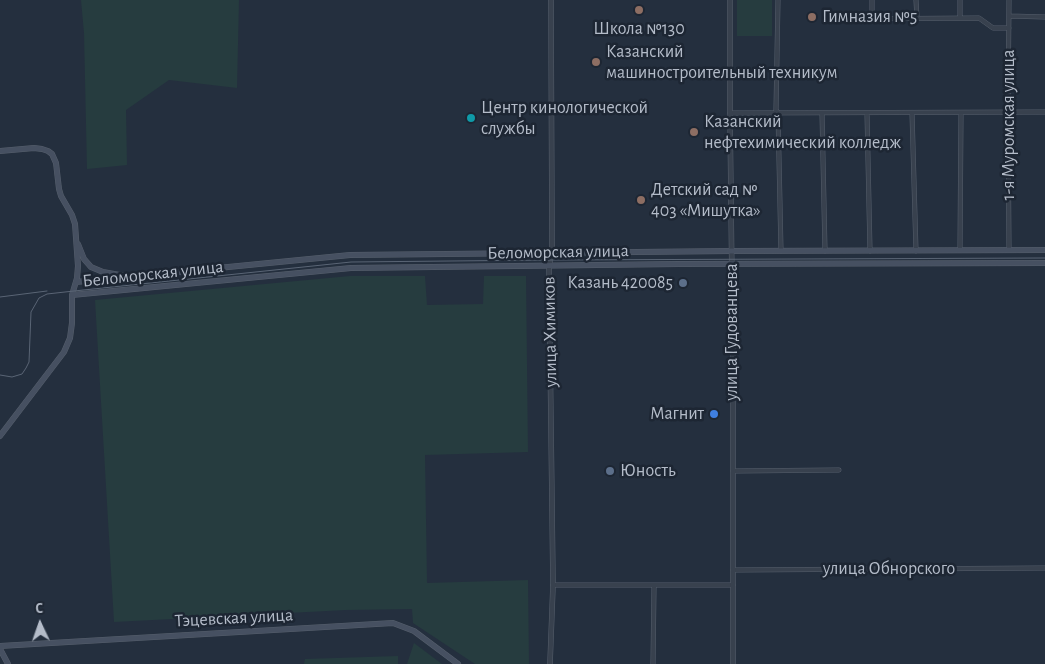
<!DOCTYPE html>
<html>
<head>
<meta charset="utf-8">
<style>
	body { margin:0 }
	#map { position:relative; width:1045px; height:664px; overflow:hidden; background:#242f3e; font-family:"Alegreya Sans",sans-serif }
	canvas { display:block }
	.north { position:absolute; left:15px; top:599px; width:50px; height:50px; -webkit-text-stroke:4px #1d2633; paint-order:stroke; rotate:357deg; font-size:14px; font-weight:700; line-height:20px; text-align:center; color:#b4bcc9 }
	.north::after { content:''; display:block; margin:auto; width:18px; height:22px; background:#b4bcc9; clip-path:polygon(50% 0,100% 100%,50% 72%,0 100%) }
</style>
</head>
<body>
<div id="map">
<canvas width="1045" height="664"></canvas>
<div class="north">С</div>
</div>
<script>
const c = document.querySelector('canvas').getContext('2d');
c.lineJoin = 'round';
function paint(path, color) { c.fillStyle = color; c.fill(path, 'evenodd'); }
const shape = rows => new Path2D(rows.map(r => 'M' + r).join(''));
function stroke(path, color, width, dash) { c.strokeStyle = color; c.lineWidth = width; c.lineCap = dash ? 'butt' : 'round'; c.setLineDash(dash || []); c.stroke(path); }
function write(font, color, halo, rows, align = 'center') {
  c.font = font + ' "Alegreya Sans",sans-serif'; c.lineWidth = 5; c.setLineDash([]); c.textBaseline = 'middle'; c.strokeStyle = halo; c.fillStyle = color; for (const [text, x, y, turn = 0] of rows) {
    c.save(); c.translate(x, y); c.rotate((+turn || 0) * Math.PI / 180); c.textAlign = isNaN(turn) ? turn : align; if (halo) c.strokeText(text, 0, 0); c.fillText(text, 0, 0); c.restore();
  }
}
const green = shape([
	[81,0,239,0,237,88,169,80,126,110,127,165,87,169,84,33],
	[737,0,772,0,772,36,737,36],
	[350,276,425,276,427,305,483,304,484,276,526,276,528,452,425,455,427,583,528,580,529,664,475,664,413,623,412,609,346,610,114,622,95,300],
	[414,643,442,664,407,664],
	[398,656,398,664,304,664,305,659]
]);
const minor = shape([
	[778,0,776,110,778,113,781,251],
	[872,0,872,19],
	[916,0,917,18],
	[1009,0,1008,112,1009,250],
	[1009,16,1045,17],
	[960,18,960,0],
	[839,19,979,18,993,28,1009,28],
	[730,113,1045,112],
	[822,113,825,251],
	[867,113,870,251],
	[912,113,916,251],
	[960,250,961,113],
	[733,471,839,470],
	[733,570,1045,568],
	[553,585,733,585],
	[653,664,654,586]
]);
const tertiary = shape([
	[730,0,730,113,733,374,733,664],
	[550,664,553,585,549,266,552,253,552,246,551,0]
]);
const secondary = shape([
	[0,151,34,148,42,149,48,151,52,154,56,163,59,189,61,196,72,215,75,224,78,266,77,278,72,295,72,323,70,338,64,352,0,436],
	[78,244,84,259,91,267,103,272,125,276],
	[76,282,350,255,732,251,1045,250],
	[72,295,351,268,679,264,1045,263],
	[0,646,393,623,414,631,458,664],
	[0,649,8,664]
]);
const tram = shape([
	[0,297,47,291],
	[0,375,12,377,22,374,26,368,29,362,31,312,39,298,47,294,74,291,351,262,550,260,1045,258]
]);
const markers = [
	[639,10,5,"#8d6e63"],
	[812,17,5,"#8d6e63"],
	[596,62,5,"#8d6e63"],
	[471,118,5,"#0f9aa8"],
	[694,132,5,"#8d6e63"],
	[641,200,5,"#8d6e63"],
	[683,283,5,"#5c6f8a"],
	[714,414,5,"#3f7fe0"],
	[610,471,5,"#5c6f8a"]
];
const poiNames = [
	["Гимназия №5",822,17],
	["Школа №130",639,29,"center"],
	["Казанский",606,52],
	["машиностроительный техникум",606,73],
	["Центр кинологической",481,108],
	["службы",481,129],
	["Казанский",704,122],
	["нефтехимический колледж",704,143],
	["Детский сад №",651,190],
	["403 «Мишутка»",651,211],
	["Казань 420085",673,283,"right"],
	["Магнит",704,414,"right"],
	["Юность",620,471]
];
const streetNames = [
	["1-я Муромская улица",1009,125,-90],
	["Беломорская улица",558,252,-1],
	["Беломорская улица",153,274,-6],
	["улица Химиков",550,332,-91],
	["улица Гудованцева",732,332,-90],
	["улица Обнорского",889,569],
	["Тэцевская улица",234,618,-3]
];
paint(green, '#263c3f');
stroke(minor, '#565f6c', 5);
stroke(tertiary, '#565f6c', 5.5);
stroke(secondary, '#565f6c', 6);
stroke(minor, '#38414e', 4);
stroke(tertiary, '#38414e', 4.5);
stroke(secondary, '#465061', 5);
stroke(tram, '#5a6575', 1);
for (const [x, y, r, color] of markers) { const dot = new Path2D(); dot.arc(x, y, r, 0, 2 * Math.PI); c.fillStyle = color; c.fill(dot); stroke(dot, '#1d2633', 2); }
write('18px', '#b4bcc9', '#1d2633', poiNames, 'left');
write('18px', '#b4bcc9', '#1d2633', streetNames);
</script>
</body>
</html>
